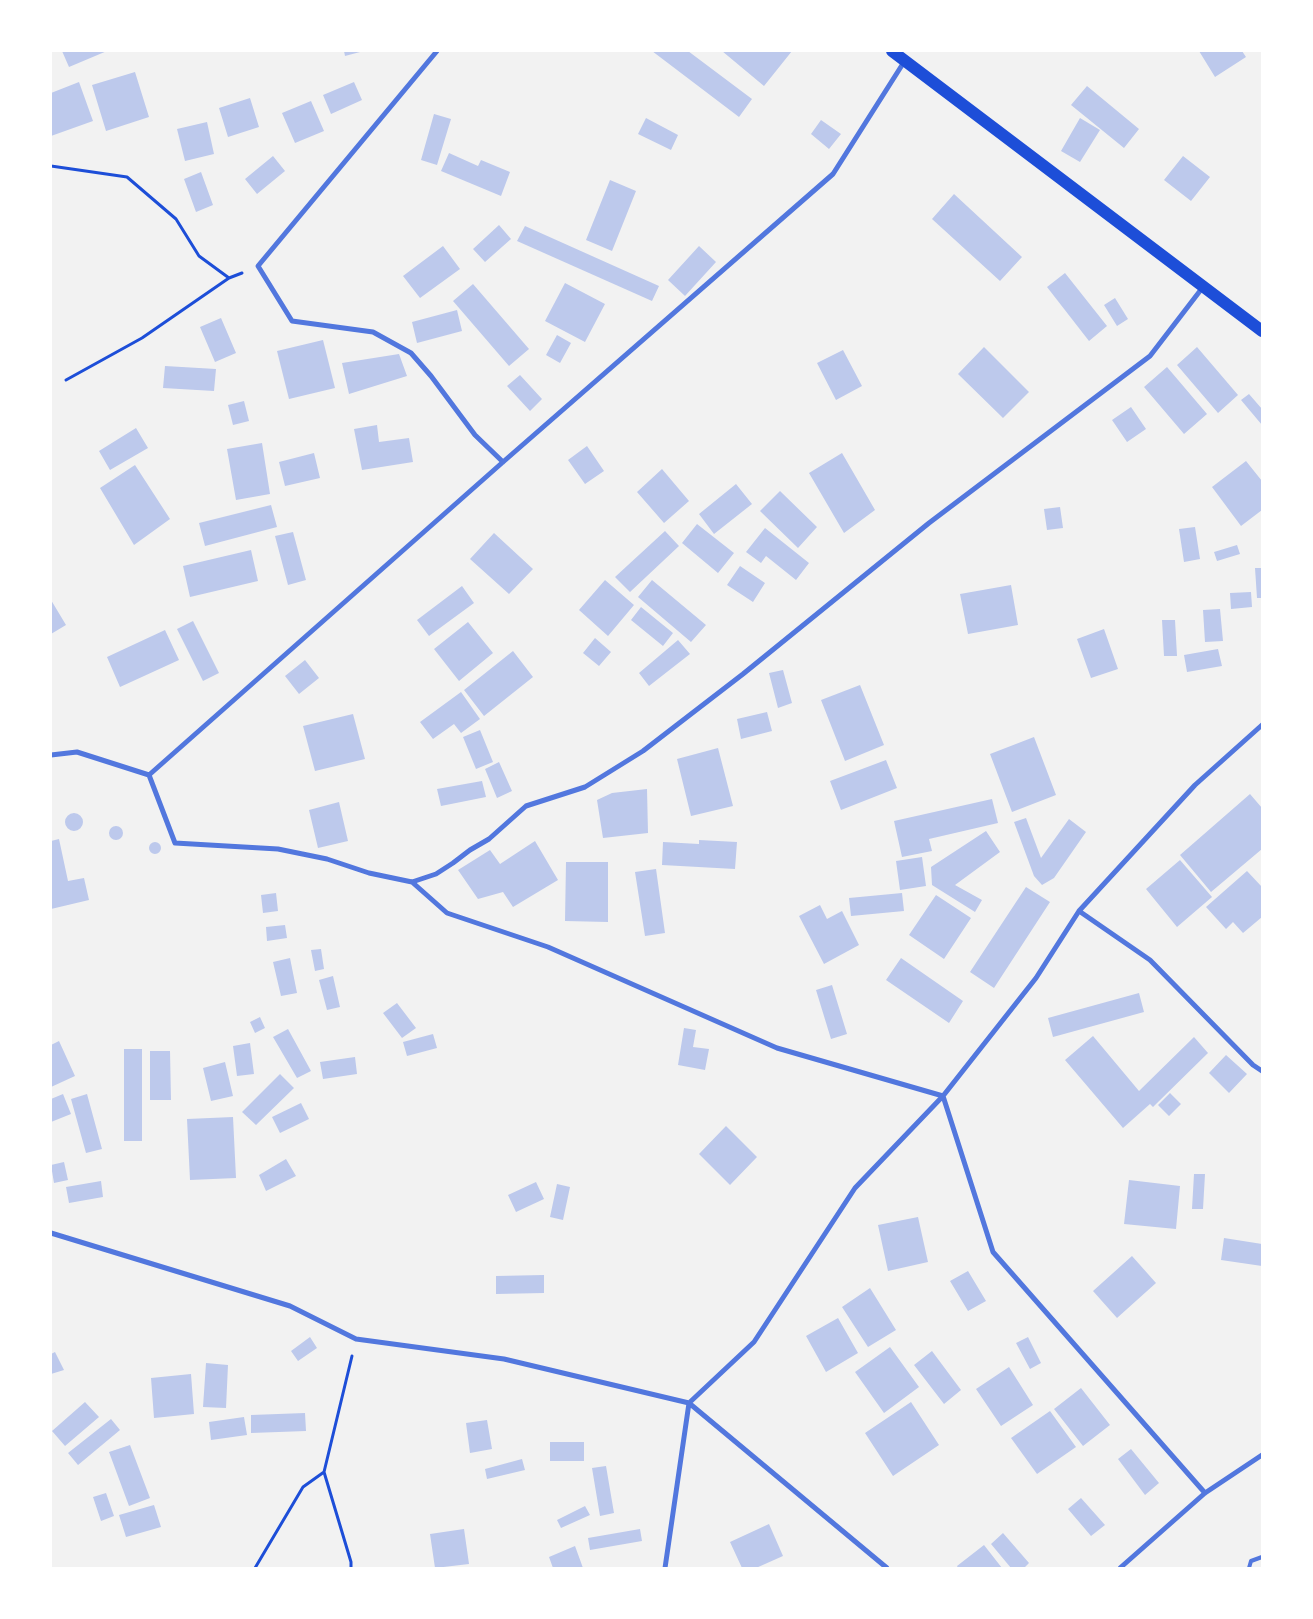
<!DOCTYPE html>
<html>
<head>
<meta charset="utf-8">
<style>
	body { margin:0 }
	#map { position:relative; width:1313px; height:1619px; overflow:hidden; background:#f2f2f2; font-family:"Noto Sans",sans-serif }
	canvas { display:block }
	.frame { position:absolute; inset:0; border:52px solid #fff; pointer-events:none }
</style>
</head>
<body>
<div id="map">
<canvas width="1313" height="1619"></canvas>
<div class="frame"></div>
</div>
<script>
const c = document.querySelector('canvas').getContext('2d');
c.lineJoin = 'round';
function paint(path, color) { c.fillStyle = color; c.fill(path, 'evenodd'); }
const shape = rows => new Path2D(rows.map(r => 'M' + r).join(''));
function stroke(path, color, width, dash) { c.strokeStyle = color; c.lineWidth = width; c.lineCap = dash ? 'butt' : 'round'; c.setLineDash(dash || []); c.stroke(path); }
const building = shape([
	[62,51,107,51,69,67],
	[344,51,360,51,360,52,345,56],
	[652,51,688,51,752,99,739,117],
	[722,51,792,51,764,86],
	[1199,51,1242,51,1246,57,1215,77],
	[135,72,149,117,106,131,92,85],
	[79,82,93,121,51,136,51,93],
	[354,82,362,100,331,114,323,95],
	[1087,86,1139,129,1124,148,1071,105],
	[250,98,259,127,228,137,219,108],
	[311,101,324,131,295,143,282,113],
	[434,114,451,119,437,165,421,160],
	[646,118,678,135,671,150,638,134],
	[1080,118,1100,130,1080,162,1061,151],
	[821,120,841,134,829,149,811,134],
	[207,122,214,154,185,161,177,129],
	[449,153,478,166,481,160,510,172,501,196,441,171],
	[273,156,285,171,257,194,245,179],
	[1183,156,1210,177,1191,201,1164,180],
	[201,172,213,205,196,212,184,179],
	[610,180,636,191,612,251,586,240],
	[954,194,1022,257,1000,281,932,219],
	[499,225,511,239,485,262,473,249],
	[525,226,659,286,652,301,517,241],
	[443,246,460,269,420,298,403,276],
	[699,246,716,262,685,296,668,280],
	[1065,273,1107,326,1089,341,1047,287],
	[565,283,605,304,585,342,545,321],
	[473,284,529,349,509,366,453,301],
	[1115,298,1128,319,1117,326,1104,305],
	[457,310,462,331,417,343,412,322],
	[221,318,236,353,215,362,200,327],
	[557,335,571,343,560,363,546,355],
	[323,340,335,388,289,399,277,351],
	[984,347,1029,392,1003,418,958,374],
	[1197,347,1238,395,1218,413,1177,365],
	[843,350,862,386,836,400,817,363],
	[399,354,407,376,349,394,342,363],
	[165,366,216,369,214,391,163,388],
	[1167,367,1207,414,1184,434,1144,387],
	[520,375,542,399,530,411,507,386],
	[1249,394,1262,409,1262,425,1241,400],
	[244,401,249,421,233,425,228,405],
	[1131,407,1146,429,1127,442,1112,420],
	[377,425,379,442,409,438,413,462,362,470,354,429],
	[136,428,148,448,110,470,99,451],
	[262,443,270,494,236,500,227,449],
	[587,446,604,471,585,484,568,460],
	[314,453,320,478,285,486,279,462],
	[842,453,875,510,844,533,809,473],
	[1246,461,1262,481,1262,510,1241,526,1212,487],
	[135,465,170,519,134,545,100,488],
	[662,469,689,501,664,523,637,492],
	[736,484,752,504,714,534,699,514],
	[780,491,817,527,798,548,760,511],
	[271,505,277,527,205,546,199,523],
	[1060,507,1063,528,1047,530,1044,509],
	[697,524,734,553,718,573,682,543],
	[1195,527,1200,559,1184,562,1179,529],
	[765,528,809,563,796,580,766,556,761,563,746,552],
	[665,531,679,546,630,592,615,577],
	[293,532,306,580,288,585,275,536],
	[494,533,533,569,509,594,470,559],
	[1237,545,1240,554,1217,561,1214,552],
	[251,550,258,581,190,597,183,566],
	[740,566,765,583,753,602,727,585],
	[1255,568,1262,568,1262,598,1257,598],
	[605,580,634,605,608,636,579,610],
	[652,580,706,625,691,642,638,597],
	[1011,585,1018,625,968,634,960,594],
	[462,586,474,603,429,636,417,620],
	[1251,592,1252,607,1231,609,1230,593],
	[51,600,66,625,51,634],
	[641,607,673,633,663,646,631,620],
	[1220,609,1223,641,1205,642,1203,610],
	[1162,620,1175,620,1177,656,1164,656],
	[193,621,219,673,203,681,177,629],
	[468,622,493,653,459,681,434,649],
	[1104,629,1118,669,1091,678,1077,639],
	[165,630,179,660,120,687,107,657],
	[595,638,611,652,599,666,583,653],
	[678,640,690,654,649,686,639,673],
	[1218,649,1222,666,1187,672,1184,655],
	[513,651,533,677,484,716,464,690],
	[305,660,319,678,299,694,285,676],
	[783,670,792,703,778,708,769,673],
	[860,685,884,745,845,761,821,700],
	[461,692,480,719,461,733,454,724,433,739,420,722],
	[767,712,772,731,741,739,737,719],
	[353,714,365,759,315,771,303,726],
	[480,730,493,762,476,769,463,737],
	[1034,737,1056,795,1012,812,990,754],
	[718,748,733,806,691,816,677,759],
	[886,760,897,788,841,810,830,781],
	[499,762,512,791,497,798,485,769],
	[482,781,486,797,441,806,437,789],
	[647,789,648,833,603,838,597,800,612,793],
	[1250,794,1262,808,1262,849,1211,892,1180,855],
	[992,799,998,823,929,839,932,851,902,857,894,821],
	[339,802,348,841,318,848,309,810],
	'65 822a9 9 0 1 1 18 0a9 9 0 1 1-18 0Z',
	[1026,818,1041,858,1069,819,1086,832,1054,878,1042,885,1034,876,1014,822],
	'109 833a7 7 0 1 1 14 0a7 7 0 1 1-14 0Z',
	[986,831,1000,852,955,885,982,900,975,912,932,885,931,867],
	[59,839,68,881,84,878,89,900,51,909,51,841],
	[699,840,737,842,735,869,662,865,663,842,699,844],
	[535,841,558,880,513,907,503,892,478,899,458,870,490,850,500,864],
	'149 848a6 6 0 1 1 12 0a6 6 0 1 1-12 0Z',
	[922,857,926,886,900,890,896,861],
	[1180,860,1212,897,1177,927,1146,889],
	[566,862,608,862,608,922,565,921],
	[656,869,665,933,645,936,635,872],
	[1247,871,1262,887,1262,917,1243,933,1233,922,1226,929,1206,907],
	[1026,887,1050,902,994,988,970,972],
	[276,893,278,911,263,913,261,895],
	[902,893,904,911,851,916,849,898],
	[936,895,971,918,944,959,909,935],
	[820,905,827,919,842,911,859,945,824,964,799,916],
	[285,925,287,938,267,941,266,927],
	[321,949,324,969,315,971,311,950],
	[290,958,297,993,281,996,273,962],
	[901,958,963,1001,949,1023,886,980],
	[333,976,340,1007,327,1010,319,980],
	[832,985,847,1034,831,1039,816,990],
	[1139,993,1144,1012,1053,1037,1048,1018],
	[397,1003,416,1028,402,1038,383,1013],
	[260,1017,265,1028,255,1033,250,1022],
	[684,1028,696,1030,693,1047,709,1049,705,1070,678,1065],
	[288,1029,311,1071,297,1078,273,1037],
	[433,1034,437,1048,407,1056,403,1042],
	[1093,1036,1139,1091,1194,1037,1208,1053,1153,1107,1150,1104,1123,1128,1065,1060],
	[59,1041,75,1076,51,1087,51,1045],
	[250,1043,254,1074,237,1076,233,1046],
	[124,1049,142,1049,142,1141,124,1141],
	[150,1051,170,1051,171,1100,150,1100],
	[1226,1055,1247,1074,1229,1093,1209,1073],
	[355,1057,357,1074,323,1079,320,1062],
	[225,1062,233,1096,211,1101,203,1068],
	[280,1074,294,1088,256,1125,242,1112],
	[1170,1093,1181,1104,1169,1116,1158,1105],
	[63,1094,71,1114,51,1122,51,1099],
	[87,1094,102,1149,86,1153,71,1099],
	[301,1103,309,1119,280,1133,272,1117],
	[233,1117,236,1178,190,1180,187,1119],
	[726,1126,757,1157,730,1185,699,1154],
	[286,1159,296,1176,266,1191,259,1175],
	[64,1162,68,1180,54,1183,51,1165],
	[1194,1174,1205,1174,1203,1209,1192,1209],
	[1129,1180,1180,1186,1176,1229,1124,1224],
	[101,1181,103,1197,69,1203,66,1187],
	[536,1182,544,1199,516,1212,508,1195],
	[557,1184,570,1187,563,1220,550,1217],
	[918,1217,928,1262,888,1271,878,1225],
	[1224,1238,1262,1244,1262,1266,1221,1260],
	[1132,1256,1156,1283,1117,1318,1093,1291],
	[968,1271,986,1301,968,1311,950,1281],
	[544,1275,544,1293,496,1294,496,1276],
	[870,1288,896,1330,868,1347,842,1307],
	[838,1318,858,1353,826,1372,806,1336],
	[310,1337,317,1348,298,1361,291,1351],
	[1028,1337,1041,1363,1030,1369,1016,1343],
	[890,1347,919,1387,884,1413,855,1372],
	[932,1351,961,1390,944,1404,914,1365],
	[55,1352,64,1370,51,1374,51,1354],
	[206,1363,228,1365,226,1408,203,1407],
	[1009,1367,1033,1405,1001,1426,976,1389],
	[191,1374,194,1414,154,1418,151,1378],
	[1081,1388,1110,1425,1083,1446,1054,1409],
	[85,1402,99,1417,65,1446,52,1431],
	[911,1402,939,1445,893,1476,865,1433],
	[1050,1411,1076,1447,1037,1474,1011,1438],
	[305,1413,306,1431,251,1433,251,1415],
	[244,1417,247,1435,211,1440,209,1422],
	[111,1419,120,1430,78,1465,68,1453],
	[487,1420,492,1449,470,1453,466,1423],
	[550,1442,584,1442,584,1461,550,1461],
	[130,1445,150,1498,129,1506,109,1452],
	[1131,1449,1159,1483,1145,1495,1118,1459],
	[522,1459,525,1470,487,1479,485,1469],
	[606,1466,614,1513,600,1516,592,1468],
	[106,1493,114,1516,101,1521,93,1497],
	[1081,1498,1105,1525,1091,1536,1068,1509],
	[154,1505,161,1527,126,1537,119,1515],
	[585,1506,590,1515,561,1528,557,1520],
	[769,1524,783,1556,756,1568,742,1568,730,1542],
	[464,1529,469,1564,435,1568,430,1534],
	[640,1529,642,1541,590,1550,588,1538],
	[1003,1533,1029,1563,1024,1568,1011,1568,991,1544],
	[984,1545,1002,1568,958,1568,957,1566],
	[575,1546,583,1568,553,1568,549,1557]
]);
const path = shape([
	[51,166,127,177,176,219,199,256,229,278],
	[66,380,142,338,229,278,242,273],
	[324,1472,351,1562,351,1568],
	[255,1568,303,1487,324,1472,352,1356]
]);
const service = shape([
	[1249,1568,1251,1561,1262,1557]
]);
const minor = shape([
	[437,51,258,266,292,321,373,332,411,353,431,376,475,435,503,462],
	[51,755,77,752,149,775,503,462,833,174,904,62],
	[149,775,175,843,278,849,327,859,369,873,412,882,436,874,453,863,470,850,489,839,526,806,585,787,643,751,743,674,929,523,1150,356,1203,287],
	[412,882,447,913,548,947,777,1048,943,1096,993,1252,1205,1493],
	[1079,911,1150,960,1253,1065,1262,1071],
	[51,1233,290,1306,356,1339,504,1359,689,1403,754,1342,855,1188,943,1096,1036,978,1079,911,1195,785,1262,725],
	[689,1403,887,1568],
	[665,1568,689,1403],
	[1120,1568,1205,1493,1262,1455]
]);
const primary = shape([
	[892,51,1262,331]
]);
paint(building, '#bdc9ec');
stroke(path, '#1d4ed8', 3);
stroke(service, '#5277de', 4);
stroke(minor, '#5277de', 5);
stroke(primary, '#1d4ed8', 12);
</script>
</body>
</html>
